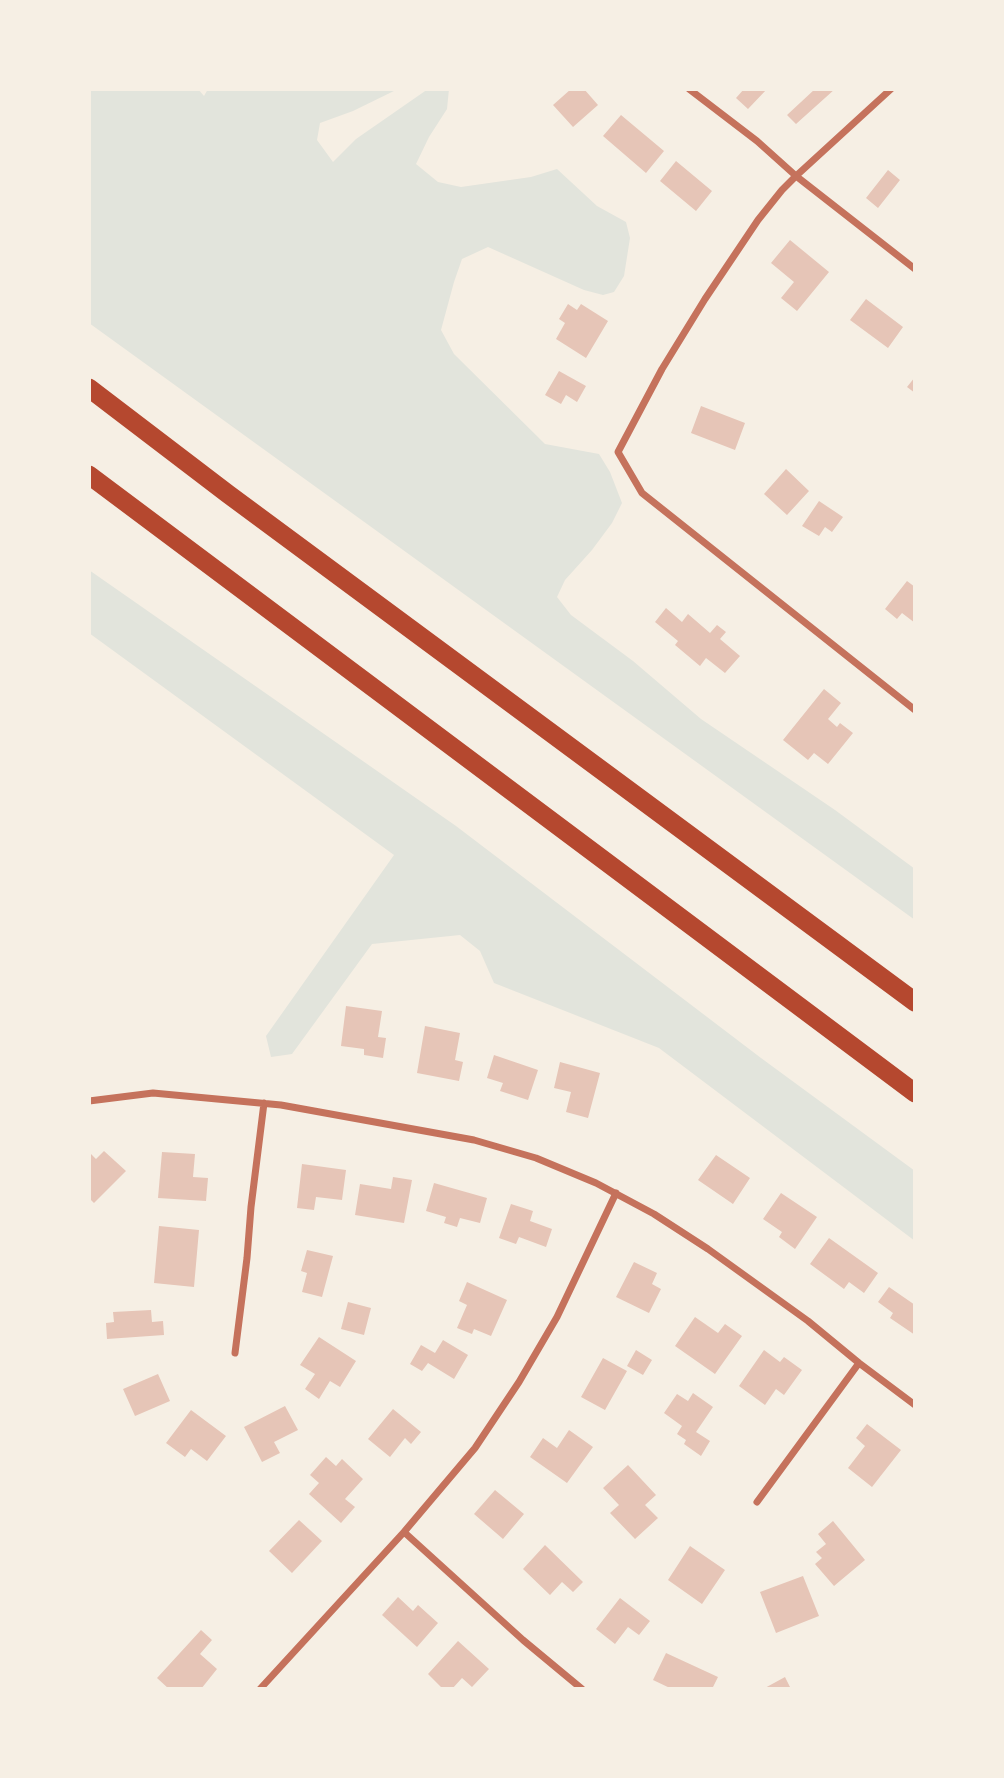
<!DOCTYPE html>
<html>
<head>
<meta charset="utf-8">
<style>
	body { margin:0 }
	#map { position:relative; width:1004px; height:1778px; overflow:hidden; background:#f6efe4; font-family:Spectral,serif }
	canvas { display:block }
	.frame { position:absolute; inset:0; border:91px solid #f6efe4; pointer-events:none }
</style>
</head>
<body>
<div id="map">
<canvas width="1004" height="1778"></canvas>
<div class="frame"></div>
</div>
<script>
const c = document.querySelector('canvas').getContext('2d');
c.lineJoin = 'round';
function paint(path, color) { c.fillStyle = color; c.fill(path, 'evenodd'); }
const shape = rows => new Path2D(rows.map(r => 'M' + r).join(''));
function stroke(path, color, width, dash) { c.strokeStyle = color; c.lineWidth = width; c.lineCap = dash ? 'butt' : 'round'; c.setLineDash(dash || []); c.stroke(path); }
const green = shape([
	[89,89,198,89,204,96,208,89,398,89,353,111,320,123,317,140,333,162,356,139,428,89,449,89,447,109,429,137,416,164,438,182,461,187,531,177,557,169,597,206,626,222,630,238,624,276,614,292,603,295,584,290,488,247,462,259,454,282,441,330,454,354,545,444,599,454,610,472,622,503,612,523,592,550,565,580,557,597,571,615,633,661,701,719,835,810,915,869,915,920,89,323],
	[89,570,456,826,761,1058,915,1171,915,1241,659,1048,494,983,480,951,460,935,372,944,292,1054,271,1057,266,1036,394,855,89,633]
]);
const building = shape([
	[571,89,584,89,598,105,573,127,553,105],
	[744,89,767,89,748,109,736,98],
	[815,89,835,89,796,124,787,115],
	[621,115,664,151,646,173,603,136],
	[676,161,712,191,696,211,660,181],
	[888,170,900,180,878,208,866,198],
	[790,240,829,272,797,311,781,298,794,282,771,263],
	[866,299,903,327,888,348,850,320],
	[568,304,577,310,581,304,608,321,586,358,556,339,565,323,559,319],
	[559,371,586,386,577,402,566,395,561,404,545,395],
	[915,377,915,393,907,387],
	[701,406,745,423,735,450,691,433],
	[786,469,809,491,787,515,764,494],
	[819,501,843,517,832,532,825,527,819,536,802,526],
	[907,581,915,587,915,623,902,613,897,619,885,609],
	[666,608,682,622,688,614,710,633,717,625,726,632,720,639,740,656,725,673,706,658,700,666,675,645,678,641,655,622],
	[824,689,841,703,828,719,837,727,840,723,853,733,828,764,814,753,808,760,783,740],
	[346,1006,382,1011,378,1037,386,1038,383,1058,364,1055,364,1049,341,1046],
	[425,1026,460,1033,455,1060,463,1062,459,1081,417,1073],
	[494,1055,538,1070,528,1100,500,1091,503,1083,487,1078],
	[560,1062,600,1073,588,1118,566,1112,571,1092,554,1088],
	[104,1151,126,1171,94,1203,89,1198,89,1155,91,1154,96,1159],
	[162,1152,195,1154,193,1177,208,1178,206,1201,158,1198],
	[716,1155,750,1178,733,1204,698,1180],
	[302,1164,346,1170,342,1200,316,1197,314,1210,297,1208],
	[393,1177,412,1180,404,1223,355,1215,360,1184,391,1189],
	[434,1183,487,1198,480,1223,460,1218,457,1227,444,1223,446,1217,426,1211],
	[781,1193,817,1217,795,1249,779,1237,782,1232,763,1219],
	[511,1204,533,1211,530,1221,552,1229,546,1247,519,1237,516,1244,499,1238],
	[159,1226,199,1230,194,1287,154,1283],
	[829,1238,878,1273,864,1293,849,1282,844,1289,810,1264],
	[307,1250,333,1256,322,1297,302,1292,307,1273,301,1271],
	[634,1262,657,1273,652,1284,661,1289,649,1313,616,1297],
	[467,1282,507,1300,491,1336,474,1329,472,1334,457,1328,467,1305,459,1301],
	[889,1287,915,1305,915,1335,890,1318,893,1313,878,1302],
	[348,1302,371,1308,364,1335,341,1329],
	[151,1310,152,1322,163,1321,164,1335,107,1339,106,1323,114,1322,113,1312],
	[695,1317,718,1333,725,1324,742,1336,715,1374,675,1346],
	[319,1337,356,1361,340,1387,330,1381,319,1399,305,1389,315,1374,300,1365],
	[443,1340,468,1355,454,1379,428,1363,422,1371,410,1364,421,1345,435,1353],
	[636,1350,652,1360,643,1375,627,1366],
	[764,1350,780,1362,784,1357,802,1370,784,1395,776,1389,765,1405,739,1386],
	[603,1358,627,1371,605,1410,581,1397],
	[158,1374,170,1401,135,1416,123,1389],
	[693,1393,713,1407,696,1432,710,1441,701,1456,684,1444,686,1440,677,1434,682,1426,664,1413,677,1394,688,1401],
	[285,1406,298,1430,274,1442,280,1453,262,1462,244,1427],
	[393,1409,421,1432,411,1444,405,1438,390,1457,368,1439],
	[191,1410,226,1436,207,1461,191,1449,185,1457,166,1443],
	[867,1424,901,1450,872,1487,848,1468,865,1446,856,1438],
	[569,1430,593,1447,567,1483,530,1457,543,1438,557,1448],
	[326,1457,336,1466,342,1459,363,1479,345,1499,355,1507,341,1523,309,1494,319,1483,310,1475],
	[628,1465,656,1495,645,1505,658,1518,635,1539,610,1513,619,1505,603,1488],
	[495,1490,524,1514,503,1539,474,1514],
	[299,1520,322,1541,292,1573,269,1551],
	[833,1521,865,1560,834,1586,815,1564,822,1558,816,1552,826,1544,818,1534],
	[545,1545,583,1582,573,1592,562,1582,550,1595,523,1569],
	[690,1546,725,1570,702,1604,668,1580],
	[803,1576,819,1616,776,1633,760,1592],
	[398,1597,413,1611,418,1605,438,1623,417,1647,382,1615],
	[620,1598,650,1621,639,1635,628,1627,615,1644,596,1629],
	[201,1630,212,1640,200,1654,217,1669,201,1689,169,1689,157,1678],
	[458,1641,489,1669,472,1687,462,1678,452,1689,443,1689,428,1674],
	[666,1653,718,1677,712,1689,672,1689,653,1680],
	[785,1677,791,1689,763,1689]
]);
const minor = shape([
	[689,89,757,141,796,176,915,269],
	[891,89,796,176,782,190,758,220,705,299,662,369,618,452,642,493,915,710],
	[89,1101,153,1093,281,1105,474,1140,536,1158,596,1183,654,1214,708,1249,808,1321,859,1363,915,1405],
	[235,1353,247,1258,251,1207,264,1103],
	[757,1502,859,1363],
	[404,1532,523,1640,582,1689],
	[260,1689,404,1532,475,1448,519,1382,557,1317,616,1193]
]);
const motorway = shape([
	[89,388,228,494,915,1002],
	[89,475,915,1093]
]);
paint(green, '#e2e4dc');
paint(building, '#e6c5b7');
stroke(minor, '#c5725c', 7);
stroke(motorway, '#b5482f', 19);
</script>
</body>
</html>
